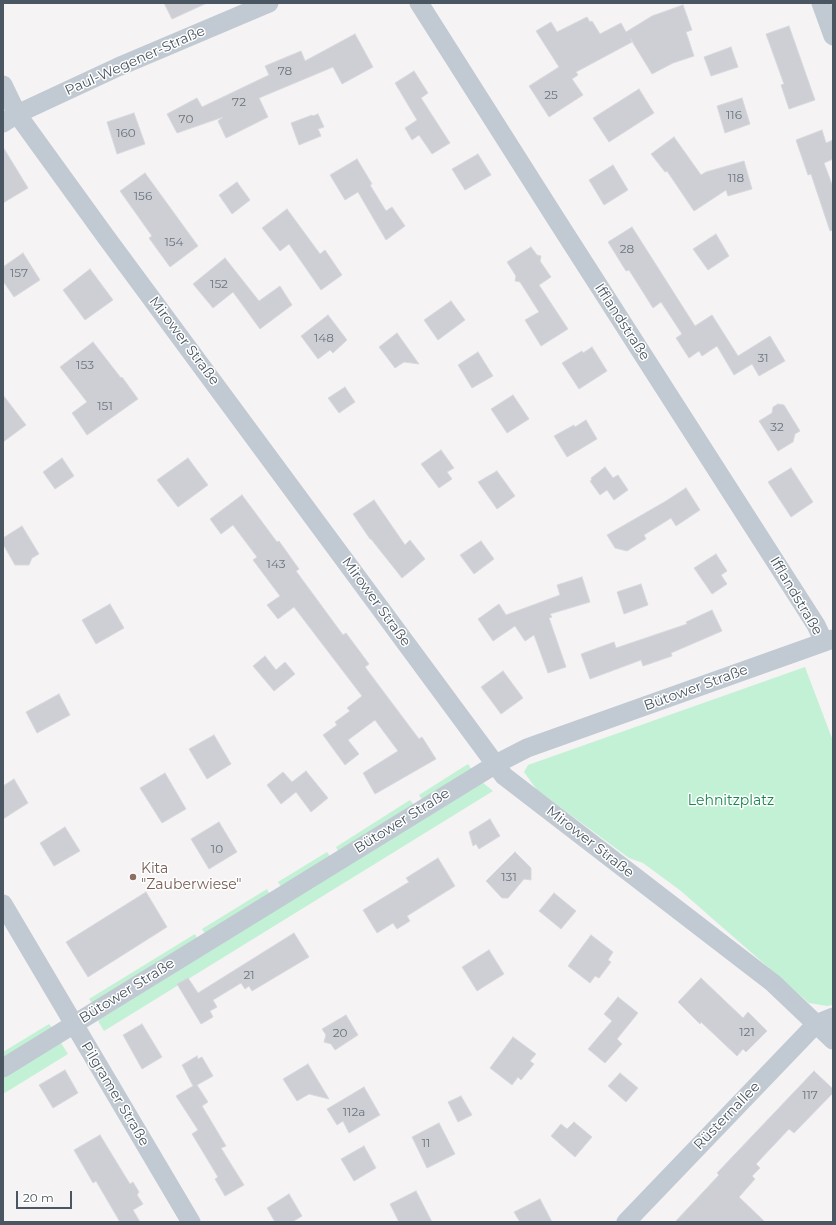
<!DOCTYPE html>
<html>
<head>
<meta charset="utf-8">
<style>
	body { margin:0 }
	#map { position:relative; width:836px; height:1225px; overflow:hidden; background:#f5f3f3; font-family:Montserrat,sans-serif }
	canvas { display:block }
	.frame { position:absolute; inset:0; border:4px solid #4a5661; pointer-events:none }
	.scale { position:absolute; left:16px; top:1191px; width:56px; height:18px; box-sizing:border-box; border:2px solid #4a5661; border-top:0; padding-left:5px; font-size:12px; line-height:14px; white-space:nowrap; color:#4a5661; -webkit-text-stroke:3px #fff; paint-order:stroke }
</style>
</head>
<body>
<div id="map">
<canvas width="836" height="1225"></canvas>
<div class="frame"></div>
<div class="scale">20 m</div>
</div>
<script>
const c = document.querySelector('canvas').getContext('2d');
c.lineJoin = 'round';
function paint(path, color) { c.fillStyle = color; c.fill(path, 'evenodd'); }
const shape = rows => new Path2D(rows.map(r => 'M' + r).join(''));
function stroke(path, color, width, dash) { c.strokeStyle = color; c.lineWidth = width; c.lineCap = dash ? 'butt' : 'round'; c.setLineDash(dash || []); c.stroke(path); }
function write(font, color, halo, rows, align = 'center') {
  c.font = font + ' Montserrat,sans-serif'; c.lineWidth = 3; c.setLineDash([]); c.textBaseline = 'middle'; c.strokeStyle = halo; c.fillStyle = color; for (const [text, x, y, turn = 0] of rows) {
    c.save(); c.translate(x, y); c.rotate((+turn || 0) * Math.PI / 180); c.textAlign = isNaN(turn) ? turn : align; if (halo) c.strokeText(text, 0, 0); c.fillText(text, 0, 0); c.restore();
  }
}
const green = shape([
	[805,667,833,741,833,1005,827,1006,809,1003,681,891,643,863,629,858,537,790,524,772,528,765],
	[468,764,472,770,423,801,419,795],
	[482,782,493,791,104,1031,98,1021,100,1019],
	[410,800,415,806,339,853,336,847],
	[327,852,331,858,282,888,278,882],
	[267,889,270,895,206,935,202,929],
	[195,934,198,940,93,1005,89,999],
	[49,1024,53,1029,3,1061,3,1052],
	[61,1043,68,1054,3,1094,3,1078]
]);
const building = shape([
	[164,3,207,3,172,19,164,3],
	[683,5,692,30,686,32,694,56,673,63,652,74,630,38,632,42,576,72,578,75,572,79,583,95,549,117,529,86,559,67,536,31,551,22,557,32,587,17,590,22,592,21,600,34,621,23,626,32,652,16,683,5],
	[789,26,815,100,789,109,781,85,784,84,766,34,789,26],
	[355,34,373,67,342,84,333,67,259,98,268,117,226,138,218,121,223,117,177,133,167,114,197,98,202,107,269,75,265,66,301,51,305,61,355,34],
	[731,47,738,67,711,76,704,57,731,47],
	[414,71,428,93,421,98,450,143,432,154,419,135,412,140,405,128,417,120,395,83,414,71],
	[639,89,654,113,609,142,593,118,639,89],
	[742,98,750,124,725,133,717,106,742,98],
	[134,113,145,144,117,154,107,122,134,113],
	[318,114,324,127,318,129,321,136,299,145,291,123,312,115,313,116,318,114],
	[822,130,826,143,833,140,833,159,824,163,833,187,833,230,830,231,811,174,808,175,796,140,822,130],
	[674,137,701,175,706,172,744,161,752,189,728,196,726,190,694,211,667,171,665,172,651,154,674,137],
	[3,147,28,188,3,203,3,147],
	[478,154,491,175,465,190,452,169,478,154],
	[357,159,372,184,370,185,386,211,392,207,405,226,386,240,358,192,345,200,330,175,357,159],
	[613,165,628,190,604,205,589,180,613,165],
	[145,173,198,246,170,267,149,238,152,236,120,191,145,173],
	[237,182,250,200,232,214,219,195,237,182],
	[287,209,320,254,325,250,342,275,321,290,289,244,280,251,262,228,287,209],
	[632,227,695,326,712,315,738,356,770,336,785,361,759,376,752,364,734,375,717,346,702,356,699,351,689,358,676,338,682,334,661,302,653,308,629,270,626,271,608,242,632,227],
	[716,234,729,256,708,270,693,249,716,234],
	[531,247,537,255,541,256,540,261,551,277,539,285,568,329,541,346,525,320,539,312,520,282,515,281,516,276,507,262,531,247],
	[23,253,40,280,14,297,3,281,3,267,23,253],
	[225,258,259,301,280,286,292,305,260,329,233,292,213,308,193,284,225,258],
	[90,269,113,300,85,320,63,290,90,269],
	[451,301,465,320,438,340,424,320,451,301],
	[328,315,347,340,333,353,330,350,318,359,301,336,328,315],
	[397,333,419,364,404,362,395,368,379,347,397,333],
	[93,342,121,378,122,377,138,399,87,435,72,413,87,402,60,367,93,342],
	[592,347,607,371,579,389,562,363,582,351,583,353,592,347],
	[478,352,493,376,472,388,458,365,478,352],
	[345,387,355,402,339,413,328,398,345,387],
	[3,395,26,425,3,442,3,395],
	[513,395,529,419,507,433,491,409,513,395],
	[778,404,784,405,800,431,795,434,793,442,778,451,759,421,772,413,773,407,778,404],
	[586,420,597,439,567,457,554,436,574,425,575,427,586,420],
	[441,450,454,468,447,472,452,479,439,488,421,464,441,450],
	[62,458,74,476,55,489,43,472,62,458],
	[188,458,208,485,178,507,157,480,188,458],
	[605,467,613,478,618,475,628,490,614,500,607,490,600,495,590,481,592,480,591,478,605,467],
	[791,468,813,502,791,517,768,482,791,468],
	[497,471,515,496,497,509,478,482,497,471],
	[686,488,700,510,676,526,671,518,644,535,646,539,627,551,615,548,607,535,666,501,686,488],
	[242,495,277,542,279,541,299,569,296,571,343,635,346,633,369,664,365,667,419,739,422,737,436,759,375,794,363,773,398,751,375,720,348,740,359,754,345,765,323,735,337,725,335,722,350,711,347,708,362,696,294,607,278,619,267,605,280,596,253,560,257,557,233,525,221,534,210,519,242,495],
	[374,500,405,545,410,540,425,559,402,578,371,539,370,539,353,514,374,500],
	[22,526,39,554,32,558,29,565,15,565,3,544,3,538,22,526],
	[481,541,494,559,474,574,460,555,481,541],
	[716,554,727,571,721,575,727,584,712,594,694,568,716,554],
	[582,577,590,602,550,614,552,617,549,618,566,667,548,673,534,635,525,641,515,626,493,641,478,619,499,604,506,615,560,595,557,585,582,577],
	[641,584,648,605,624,614,617,592,641,584],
	[110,604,124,628,96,644,82,620,110,604],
	[712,610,722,631,671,653,672,656,643,666,641,660,590,679,581,654,614,642,616,648,687,624,686,622,712,610],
	[265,656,276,670,285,662,295,674,274,691,253,666,265,656],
	[503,671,523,698,501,714,481,687,503,671],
	[59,694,70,715,37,733,26,712,59,694],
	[214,735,231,764,207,779,189,749,214,735],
	[306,771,328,798,311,812,296,792,281,804,267,785,283,772,292,782,306,771],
	[165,773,186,809,162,823,140,788,165,773],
	[14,779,28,803,3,819,3,786,14,779],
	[490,819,500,836,479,849,476,844,473,846,469,832,490,819],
	[219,822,237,852,209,869,191,839,219,822],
	[65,827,80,851,54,866,40,843,65,827],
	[515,852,531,868,531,880,524,879,508,898,502,898,486,881,515,852],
	[438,858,455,886,407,916,410,921,397,929,393,923,377,933,363,910,409,882,406,878,438,858],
	[146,892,167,927,88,977,66,942,146,892],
	[554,893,576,911,561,929,539,911,554,893],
	[294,933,309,957,252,991,249,986,245,989,241,983,213,1000,217,1007,210,1011,213,1017,201,1024,177,984,188,978,198,993,294,933],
	[591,935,613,952,608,960,611,962,599,978,595,976,590,983,568,966,591,935],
	[489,950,504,974,477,991,462,967,489,950],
	[701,978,743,1018,748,1012,767,1031,746,1052,743,1049,737,1056,701,1022,700,1024,678,1002,701,978],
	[618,997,638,1013,617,1039,622,1044,605,1063,588,1049,612,1021,604,1014,618,997],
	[346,1015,358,1035,335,1050,331,1044,324,1042,326,1035,322,1029,346,1015],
	[142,1024,162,1057,142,1069,123,1035,142,1024],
	[513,1037,536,1054,530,1061,534,1064,521,1080,518,1077,512,1085,490,1068,513,1037],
	[197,1056,198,1059,202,1057,213,1076,197,1085,208,1102,202,1106,226,1146,221,1148,244,1185,225,1196,215,1179,218,1177,192,1134,198,1130,176,1096,193,1086,182,1065,197,1056],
	[308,1064,329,1099,309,1094,297,1101,283,1079,308,1064],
	[65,1070,78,1093,53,1108,39,1085,65,1070],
	[814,1071,833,1089,833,1093,794,1133,789,1129,756,1164,760,1168,752,1176,755,1179,739,1197,765,1222,675,1222,719,1175,717,1173,814,1071],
	[620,1073,638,1088,626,1102,608,1086,620,1073],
	[364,1087,380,1115,349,1133,343,1121,337,1125,327,1109,364,1087],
	[461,1096,472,1115,458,1122,448,1102,461,1096],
	[574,1122,592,1137,575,1157,551,1136,561,1124,567,1129,574,1122],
	[439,1123,455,1154,427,1168,412,1137,439,1123],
	[100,1135,125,1176,130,1184,133,1182,139,1192,137,1195,143,1204,133,1210,140,1222,120,1222,96,1181,93,1183,74,1150,100,1135],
	[364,1146,376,1168,354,1181,341,1159,364,1146],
	[416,1191,432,1222,399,1222,390,1204,416,1191],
	[289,1194,302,1216,292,1222,275,1222,267,1208,289,1194],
	[540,1199,552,1222,520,1222,514,1212,540,1199]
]);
const minor = shape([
	[419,3,556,219,816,625,824,642],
	[821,3,833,36],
	[3,85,17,114,106,237,504,776,773,983,833,1040],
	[3,123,17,114,118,67,269,3],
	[3,904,191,1222],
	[3,1068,496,764,527,748,833,639],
	[626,1222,816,1024,833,1017]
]);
const markers = [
	[133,877,4,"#8d6e63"]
];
const numberNames = [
	["78",285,71],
	["25",551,95],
	["72",239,102],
	["116",734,115],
	["70",186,119],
	["160",126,133],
	["118",736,178],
	["156",143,196],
	["154",174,242],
	["28",627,249],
	["157",19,273],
	["152",219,284],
	["148",324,338],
	["31",763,358],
	["153",85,365],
	["151",105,406],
	["32",777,427],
	["143",276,564],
	["10",217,849],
	["131",509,877],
	["21",249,975],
	["121",747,1032],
	["20",340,1033],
	["117",810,1095],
	["112a",354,1112],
	["11",426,1143]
];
const streetNames = [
	["Paul-Wegener-Straße",135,61,-24],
	["Ifflandstraße",622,322,57],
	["Mirower Straße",184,341,53],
	["Ifflandstraße",796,596,59],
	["Mirower Straße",376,602,54],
	["Bütower Straße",696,688,-20],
	["Bütower Straße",402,821,-32],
	["Mirower Straße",590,842,38],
	["Bütower Straße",127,991,-32],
	["Pilgramer Straße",115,1094,59],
	["Rüsternallee",727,1116,-46]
];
const parkNames = [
	["Lehnitzplatz",731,801]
];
const educationNames = [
	["Kita",141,869],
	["\"Zauberwiese\"",141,885]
];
paint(green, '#c3f1d5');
paint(building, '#cdcfd5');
stroke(building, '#d7d9de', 1);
stroke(minor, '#c1cad2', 19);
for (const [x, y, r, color] of markers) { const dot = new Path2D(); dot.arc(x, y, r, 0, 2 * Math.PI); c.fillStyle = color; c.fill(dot); stroke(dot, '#fff', 1.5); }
write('12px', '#6b747e', null, numberNames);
write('14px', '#4a5661', '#fff', streetNames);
write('14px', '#17864f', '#fff', parkNames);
write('14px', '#785e54', '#fff', educationNames, 'left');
</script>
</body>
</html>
